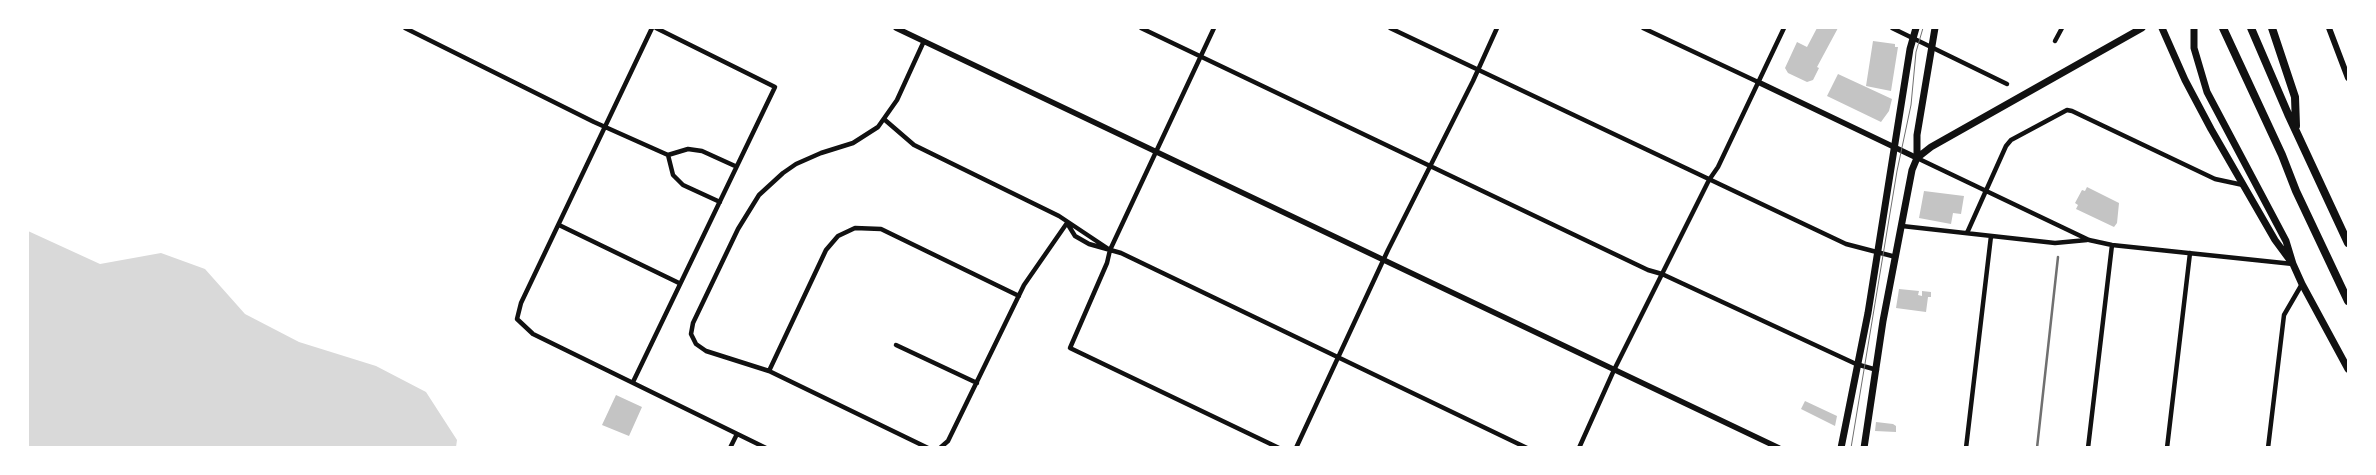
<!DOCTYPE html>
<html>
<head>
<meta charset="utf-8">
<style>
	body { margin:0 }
	#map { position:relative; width:2376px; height:475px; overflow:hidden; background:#fff; font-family:"DejaVu Sans",sans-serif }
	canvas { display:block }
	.frame { position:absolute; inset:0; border:29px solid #fff; pointer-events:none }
</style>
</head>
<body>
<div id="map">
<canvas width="2376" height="475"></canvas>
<div class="frame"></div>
</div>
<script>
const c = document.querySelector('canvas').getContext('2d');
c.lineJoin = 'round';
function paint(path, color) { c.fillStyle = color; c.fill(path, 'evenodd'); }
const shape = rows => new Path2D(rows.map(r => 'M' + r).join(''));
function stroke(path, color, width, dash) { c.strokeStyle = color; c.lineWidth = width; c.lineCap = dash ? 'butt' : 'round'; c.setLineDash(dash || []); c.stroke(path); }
const water = shape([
	[28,231,100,264,161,253,205,269,245,314,299,342,376,366,426,392,457,440,456,447,28,447]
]);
const building = shape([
	[1817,28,1838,28,1817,67,1819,68,1813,80,1807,82,1788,73,1785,68,1797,42,1807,47],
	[1873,41,1895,44,1895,47,1898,47,1891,91,1866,86],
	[1838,74,1892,99,1889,111,1881,122,1827,96],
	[2087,187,2119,203,2117,223,2114,227,2076,209,2078,205,2075,203,2082,190,2085,191],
	[1924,191,1964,196,1961,214,1953,213,1951,224,1919,218],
	[1899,289,1919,291,1918,295,1922,296,1922,291,1931,292,1931,297,1928,297,1926,312,1896,308],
	[616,395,642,407,629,436,602,425],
	[1805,401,1837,416,1835,426,1801,409],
	[1876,422,1893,424,1896,426,1896,432,1875,431]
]);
const minor = shape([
	[405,28,594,122,668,155],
	[652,28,521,303,517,319,533,334,766,448],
	[1141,28,1648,270,1662,274,1856,364,1877,370],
	[1214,28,1110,250,1107,263,1070,348,1279,448],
	[1390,28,1846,244,1896,257],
	[1643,28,1758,82],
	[1892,28,2007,84],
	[924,41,897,100,878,127,853,143,821,153,796,164,783,173,759,195,738,229,693,323,691,334,696,344,706,351,769,371,928,448],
	[2055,41,2062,28],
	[885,120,914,145,1059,216,1110,250],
	[668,155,673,175,683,185,720,202],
	[668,155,688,149,702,151,735,166],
	[1917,158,2089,240,2112,245,2293,264],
	[1067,223,1075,236,1089,244,1121,253,1527,448],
	[559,225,679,283],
	[1902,226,2055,243,2087,240],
	[1967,233,2006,146,2011,140,2067,110,2072,111,2215,179,2243,185],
	[896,345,977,383],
	[769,371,826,250,838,236,855,228,881,229,1019,296],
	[633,382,775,87,656,28],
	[730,448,737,434],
	[940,448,948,441,1024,285,1067,223],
	[1296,448,1388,250,1473,81,1497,28],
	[1579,448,1614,370,1709,180,1718,167,1784,28],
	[1966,448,1991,236],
	[2088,448,2112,245],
	[2167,448,2190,253],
	[2268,448,2284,315,2302,284]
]);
const tertiary = shape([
	[896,28,1779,448],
	[1758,82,1917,158]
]);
const secondary = shape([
	[2329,28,2348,78]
]);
const primary = shape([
	[2162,28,2185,80,2211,129,2275,240,2289,259],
	[2194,28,2194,48,2207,92,2286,241,2293,264,2302,284,2348,369],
	[1917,158,1931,147,2142,28],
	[1841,448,1868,313,1910,49,1916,28],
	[1864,448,1883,321,1912,170,1917,158,1917,135,1935,28]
]);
const motorway = shape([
	[2223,28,2282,155,2296,191,2348,301],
	[2251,28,2288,114,2348,243],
	[2272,28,2295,97,2296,126]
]);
const tram = shape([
	[1851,448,1897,171,1911,105,1916,52,1923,28]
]);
const rail = shape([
	[2037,448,2058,257]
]);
paint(water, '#d9d9d9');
paint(building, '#c4c4c4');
stroke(minor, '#111', 4.5);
stroke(tertiary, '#111', 5.5);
stroke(secondary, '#111', 6);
stroke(primary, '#111', 7);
stroke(motorway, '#111', 8);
stroke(tram, '#707070', 1);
stroke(rail, '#707070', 2.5);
</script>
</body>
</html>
